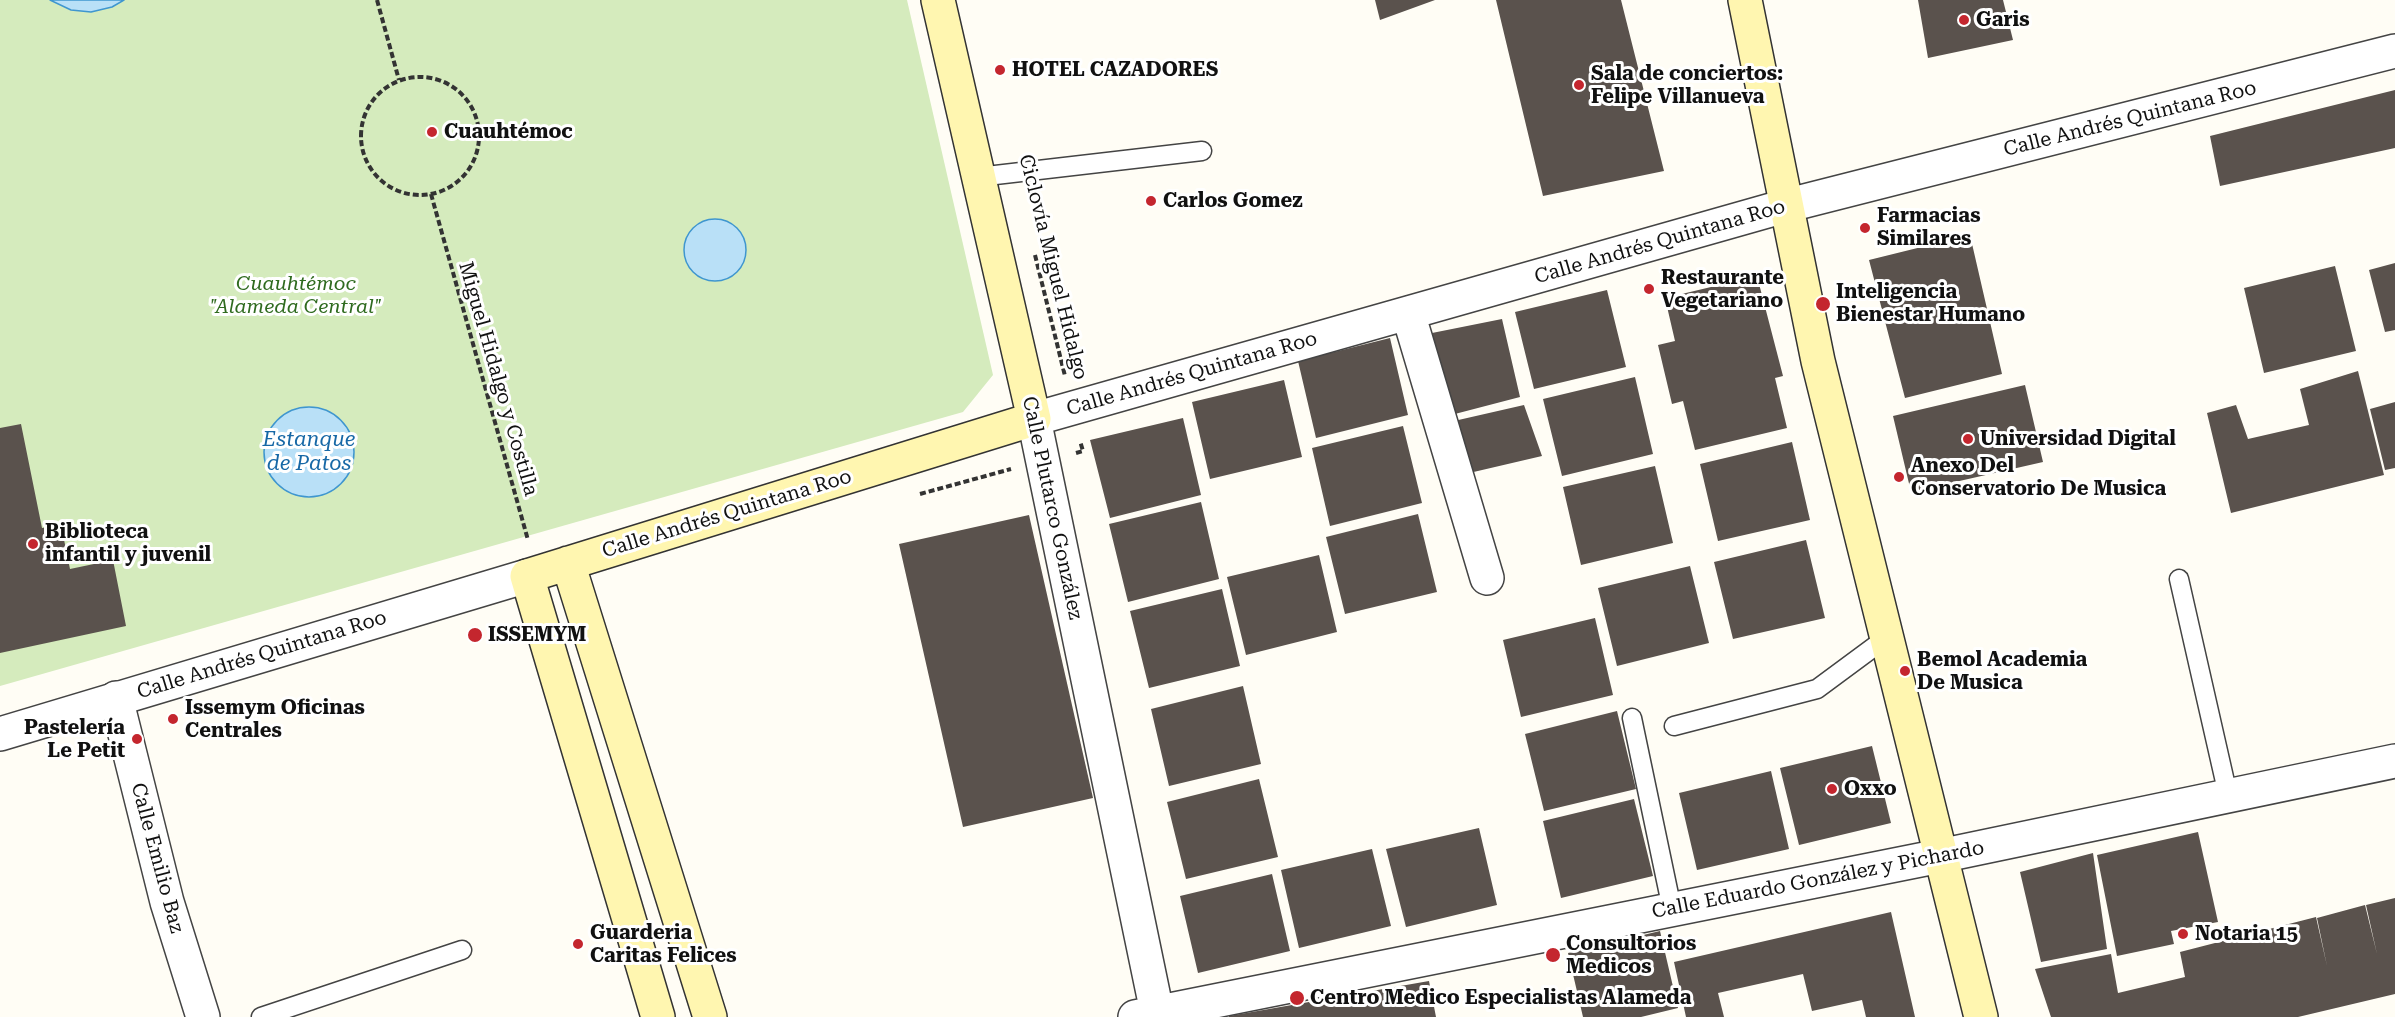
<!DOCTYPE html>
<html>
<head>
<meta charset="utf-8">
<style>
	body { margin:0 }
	canvas { display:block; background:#fffdf5 }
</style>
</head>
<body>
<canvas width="2395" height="1017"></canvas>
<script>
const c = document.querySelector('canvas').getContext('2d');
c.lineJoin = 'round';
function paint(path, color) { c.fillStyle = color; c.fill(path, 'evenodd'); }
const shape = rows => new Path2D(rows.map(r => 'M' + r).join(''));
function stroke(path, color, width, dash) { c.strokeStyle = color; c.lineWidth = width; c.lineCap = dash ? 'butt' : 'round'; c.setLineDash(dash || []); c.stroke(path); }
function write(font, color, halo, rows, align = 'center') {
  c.font = font + ' "Roboto Serif",serif'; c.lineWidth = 6; c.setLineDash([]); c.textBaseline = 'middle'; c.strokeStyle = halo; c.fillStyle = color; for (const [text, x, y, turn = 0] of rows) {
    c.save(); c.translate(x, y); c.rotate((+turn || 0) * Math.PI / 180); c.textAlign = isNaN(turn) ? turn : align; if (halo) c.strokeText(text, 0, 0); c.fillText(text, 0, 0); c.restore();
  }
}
const green = shape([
	[0,0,907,0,993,375,963,412,0,686]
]);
const water = shape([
	[50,0,124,0,112,7,91,12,71,10,50,0],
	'684 250a31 31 0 1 1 62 0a31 31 0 1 1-62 0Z',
	'264 452a45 45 0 1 1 90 0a45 45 0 1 1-90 0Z'
]);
const building = shape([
	[1375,0,1435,0,1380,20],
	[1496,0,1621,0,1664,171,1543,196],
	[1918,0,2003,0,2013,40,1928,58],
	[2395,90,2395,148,2220,186,2210,136],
	[1970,235,2002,374,1905,398,1869,260],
	[2395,263,2395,330,2385,332,2369,270],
	[2335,266,2356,351,2264,373,2244,288],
	[1757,276,1783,376,1775,378,1787,428,1695,450,1683,401,1672,404,1658,345,1675,341,1665,298],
	[1607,290,1626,367,1534,389,1515,312],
	[1502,319,1520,397,1451,415,1427,334],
	[1390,338,1408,415,1316,438,1298,361],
	[2358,371,2384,475,2231,513,2207,413,2236,405,2248,439,2309,425,2300,389],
	[1635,377,1653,454,1562,476,1543,399],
	[1284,380,1302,457,1210,479,1192,402],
	[2025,385,2043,462,1911,492,1893,416],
	[2395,402,2395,468,2385,470,2370,409],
	[1524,405,1542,456,1465,474,1454,421],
	[1183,418,1201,495,1110,518,1090,440],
	[21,424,42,528,61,525,70,569,113,560,126,626,0,653,0,428],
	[1403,426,1422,503,1330,526,1312,448],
	[1792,442,1810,520,1718,541,1700,464],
	[1655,466,1673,543,1581,565,1563,487],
	[1201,502,1219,579,1128,602,1109,524],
	[1418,514,1437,592,1345,614,1326,537],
	[1029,515,1093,798,963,827,899,544],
	[1806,540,1825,618,1733,639,1714,562],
	[1319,555,1337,632,1246,655,1227,577],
	[1690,566,1709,643,1617,666,1598,588],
	[1222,589,1240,666,1149,688,1130,611],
	[1595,618,1613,695,1521,717,1503,640],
	[1243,686,1261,764,1169,786,1151,709],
	[1617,711,1636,789,1544,811,1525,734],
	[1872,746,1891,823,1799,845,1780,768],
	[1771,771,1789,849,1697,870,1679,793],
	[1259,779,1278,857,1186,879,1167,802],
	[1634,799,1653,876,1561,898,1543,821],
	[1479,828,1497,905,1406,927,1386,849],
	[2198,832,2218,922,2171,931,2174,944,2117,956,2097,855],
	[1372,849,1391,926,1299,948,1281,870],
	[2093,853,2107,949,2041,962,2020,872],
	[1272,874,1290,951,1198,973,1180,896],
	[2395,898,2395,994,2298,1017,2051,1017,2035,969,2111,954,2118,993,2185,977,2180,952,2316,917,2327,966,2317,918,2365,905,2377,954,2366,905],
	[1891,912,1915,1017,1866,1017,1862,1000,1812,1011,1803,974,1718,993,1724,1017,1686,1017,1674,962],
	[1660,931,1678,1008,1641,1017,1583,1017,1568,953],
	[1429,981,1436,1017,1229,1017,1229,1016]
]);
const path = shape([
	[377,0,399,80],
	'361 136a59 59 0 1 1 118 0a59 59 0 1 1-118 0Z',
	[431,194,528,540],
	[1035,255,1065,376],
	[1076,453,1083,451,1080,441],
	[920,494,1011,469]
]);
const service = shape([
	[978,177,1202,151],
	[2179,579,2228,795],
	[1632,718,1672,909],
	[1674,726,1817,689,1886,638],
	[261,1017,462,950]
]);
const minor = shape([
	[1408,313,1487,578],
	[116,698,167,902,203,1017],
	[1135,1017,1940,856,2395,761],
	[1158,1017,1034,419,1785,206,2395,51]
]);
const tertiary = shape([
	[0,734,527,576]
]);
const secondary = shape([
	[1745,0,1818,361,1981,1017],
	[568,563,710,1017],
	[658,1017,527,576,1034,419,938,0]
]);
const markers = [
	[1964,20,6,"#c4262e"],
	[1000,70,6,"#c4262e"],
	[1579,85,6,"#c4262e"],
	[432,132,6,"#c4262e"],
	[1151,201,6,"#c4262e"],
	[1865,228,6,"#c4262e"],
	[1649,289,6,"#c4262e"],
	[1823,304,8,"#c4262e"],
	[1968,439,6,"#c4262e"],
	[1899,477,6,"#c4262e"],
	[33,544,6,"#c4262e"],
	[475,635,8,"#c4262e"],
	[1905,671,6,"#c4262e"],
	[173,719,6,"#c4262e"],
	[137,739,6,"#c4262e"],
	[1832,789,6,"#c4262e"],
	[2183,934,6,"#c4262e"],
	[578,944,6,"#c4262e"],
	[1553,955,8,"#c4262e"],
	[1297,998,8,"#c4262e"]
];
const poiNames = [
	["Garis",1976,20],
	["HOTEL CAZADORES",1012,70],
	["Sala de conciertos:",1591,74],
	["Felipe Villanueva",1591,97],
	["Cuauhtémoc",444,132],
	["Carlos Gomez",1163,201],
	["Farmacias",1877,216],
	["Similares",1877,239],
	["Restaurante",1661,278],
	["Vegetariano",1661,301],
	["Inteligencia",1836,292],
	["Bienestar Humano",1836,315],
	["Universidad Digital",1980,439],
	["Anexo Del",1911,466],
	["Conservatorio De Musica",1911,489],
	["Biblioteca",45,532],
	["infantil y juvenil",45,555],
	["ISSEMYM",488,635],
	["Bemol Academia",1917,660],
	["De Musica",1917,683],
	["Issemym Oficinas",185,708],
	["Centrales",185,731],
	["Pastelería",125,728,"right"],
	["Le Petit",125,751,"right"],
	["Oxxo",1844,789],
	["Guarderia",590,933],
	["Caritas Felices",590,956],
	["Notaria 15",2195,934],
	["Consultorios",1566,944],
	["Medicos",1566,967],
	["Centro Medico Especialistas Alameda",1310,998]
];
const streetNames = [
	["Calle Andrés Quintana Roo",2130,119,-14],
	["Calle Andrés Quintana Roo",1660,242,-16],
	["Ciclovía Miguel Hidalgo",1053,267,76],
	["Calle Andrés Quintana Roo",1192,374,-16],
	["Miguel Hidalgo y Costilla",498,379,74],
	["Calle Plutarco González",1052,508,78],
	["Calle Andrés Quintana Roo",727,514,-17],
	["Calle Andrés Quintana Roo",262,655,-17],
	["Calle Emilio Baz",157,858,75],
	["Calle Eduardo González y Pichardo",1818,880,-11]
];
const parkNames = [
	["Cuauhtémoc",296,284],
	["\"Alameda Central\"",296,307]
];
const waterNames = [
	["Estanque",309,440],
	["de Patos",309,464]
];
paint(green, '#d5ebbd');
paint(water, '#b9e0f7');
stroke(water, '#3f96cf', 1.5);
paint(building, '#5a524d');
stroke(service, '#444', 21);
stroke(minor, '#444', 36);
stroke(tertiary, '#444', 36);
stroke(secondary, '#333', 36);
stroke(path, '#333', 4, [6, 3]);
stroke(service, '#fff', 18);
stroke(minor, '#fff', 33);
stroke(tertiary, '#fff', 33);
stroke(secondary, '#fff6b0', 33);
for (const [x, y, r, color] of markers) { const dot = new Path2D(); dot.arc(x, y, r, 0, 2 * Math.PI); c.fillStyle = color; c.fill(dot); stroke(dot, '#fff', 2); }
write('bold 20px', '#111', '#fff', poiNames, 'left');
write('20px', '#111', '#fff', streetNames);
write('italic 20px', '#2f6b1f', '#fff', parkNames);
write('italic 21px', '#1768a6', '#fff', waterNames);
</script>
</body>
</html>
